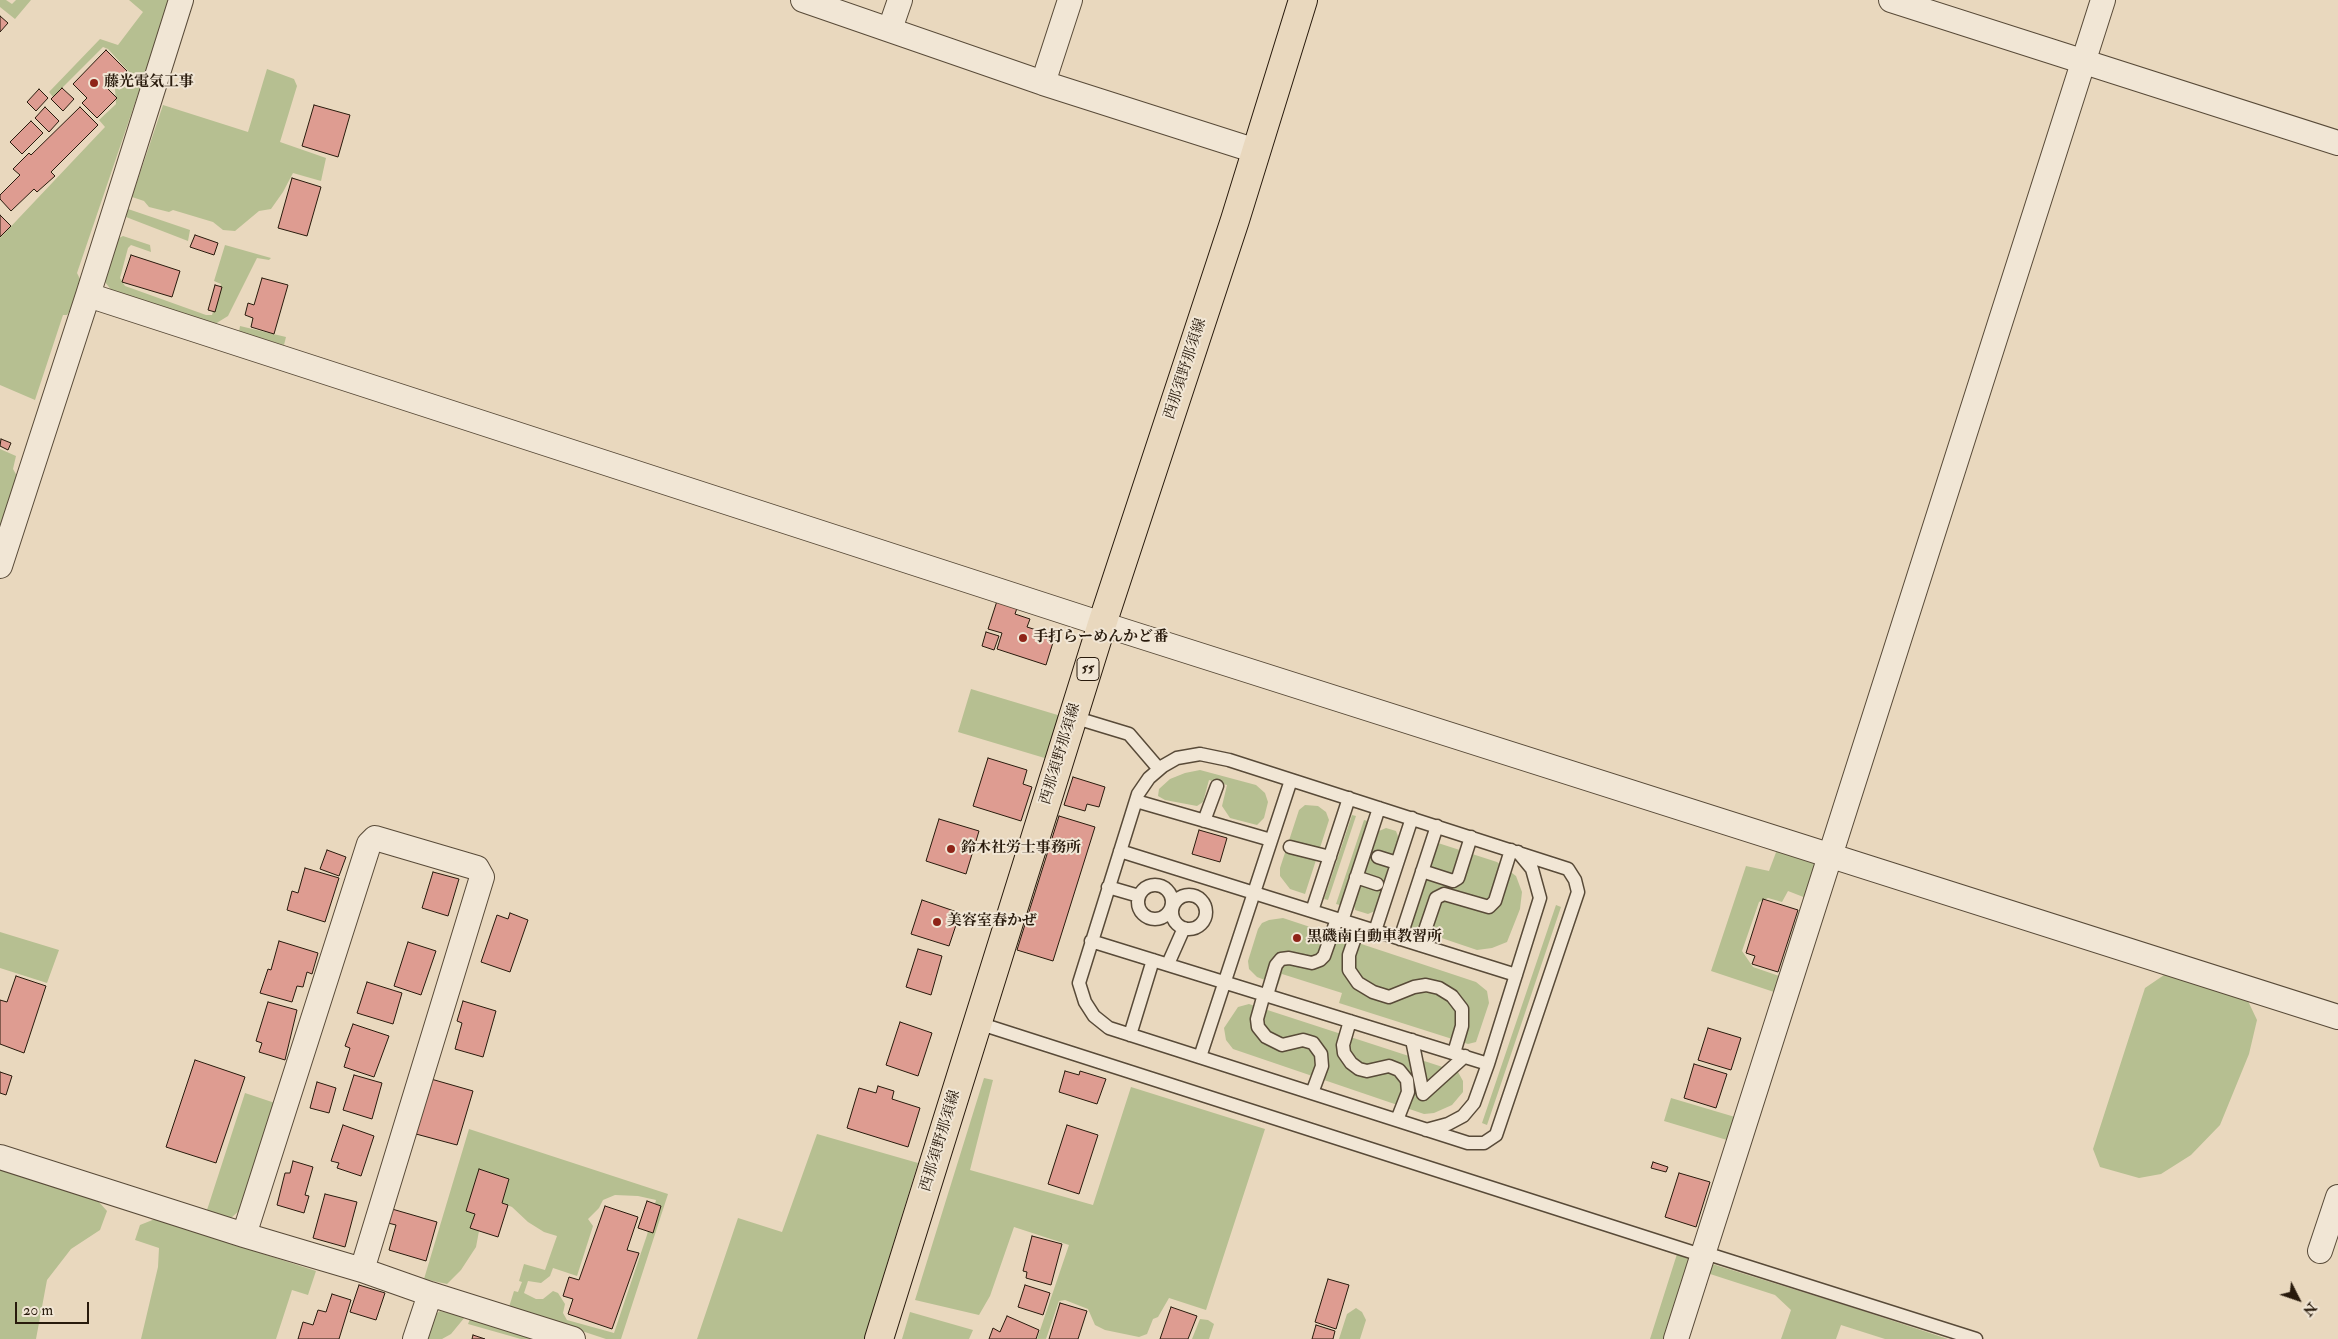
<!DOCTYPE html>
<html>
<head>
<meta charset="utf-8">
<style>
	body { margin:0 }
	#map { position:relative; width:2338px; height:1339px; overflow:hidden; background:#e9d8be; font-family:"IM FELL Double Pica",serif }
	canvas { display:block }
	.north { position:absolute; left:2273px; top:1274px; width:50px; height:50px; -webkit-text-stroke:4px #f1e6d5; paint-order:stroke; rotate:131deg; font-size:14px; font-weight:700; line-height:20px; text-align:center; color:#281a0c }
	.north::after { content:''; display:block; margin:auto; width:18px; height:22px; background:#281a0c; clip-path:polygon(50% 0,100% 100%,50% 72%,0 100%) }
	.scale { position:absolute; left:15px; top:1302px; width:74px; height:22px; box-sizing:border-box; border:2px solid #281a0c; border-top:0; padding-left:6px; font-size:15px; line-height:18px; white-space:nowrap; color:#281a0c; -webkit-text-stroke:4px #f1e6d5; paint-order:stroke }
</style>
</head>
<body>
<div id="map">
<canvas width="2338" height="1339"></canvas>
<div class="north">N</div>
<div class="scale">20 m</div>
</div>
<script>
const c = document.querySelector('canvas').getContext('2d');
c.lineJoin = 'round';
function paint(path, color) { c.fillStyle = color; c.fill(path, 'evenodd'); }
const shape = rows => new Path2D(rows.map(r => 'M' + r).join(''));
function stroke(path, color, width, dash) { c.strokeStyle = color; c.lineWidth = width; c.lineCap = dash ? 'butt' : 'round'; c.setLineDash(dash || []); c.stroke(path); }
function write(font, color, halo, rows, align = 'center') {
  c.font = font + ' "IM FELL Double Pica","Noto Serif JP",serif'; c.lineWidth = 4; c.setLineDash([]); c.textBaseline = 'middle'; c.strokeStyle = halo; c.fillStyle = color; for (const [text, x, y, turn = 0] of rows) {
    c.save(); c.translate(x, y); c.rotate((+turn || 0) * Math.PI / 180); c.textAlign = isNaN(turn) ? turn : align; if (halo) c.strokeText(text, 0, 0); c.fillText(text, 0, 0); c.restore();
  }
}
const green = shape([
	[0,0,6,0,12,4,16,0,31,0,15,19,0,7],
	[129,0,170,0,77,273,81,281,71,309,67,315,63,315,35,400,0,385,0,238,105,127,99,120,116,104,115,88,129,72,108,49,103,47,53,97,49,92,100,39,118,45,143,12],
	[267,69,294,79,297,86,280,142,326,158,321,181,293,173,283,192,271,209,259,211,235,231,223,230,213,222,173,210,169,212,149,207,144,201,132,197,163,105,248,132],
	[128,209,190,230,188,241,126,217],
	[123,236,150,245,151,252,131,245,128,248,120,278,125,286,206,315,212,315,221,284,214,281,225,245,271,258,269,260,257,258,228,316,215,324,112,291,105,282,119,238],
	[240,326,286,337,284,345,239,332],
	[0,449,16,456,13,469,17,476,0,530],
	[971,689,1061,716,1048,759,958,732],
	[1200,770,1256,785,1265,793,1268,802,1264,818,1257,825,1230,818,1222,806,1227,785,1209,780,1203,802,1197,806,1165,800,1158,796,1159,789,1170,779,1185,773],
	[1305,805,1318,806,1326,812,1329,820,1305,894,1290,889,1280,876,1280,868,1299,810],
	[1352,815,1356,816,1328,900,1324,899],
	[1364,820,1368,821,1340,905,1336,904],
	[1386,828,1396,831,1399,839,1375,911,1368,914,1355,910,1354,904,1379,831],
	[1438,843,1497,862,1516,876,1522,892,1520,909,1507,942,1492,948,1477,950,1409,927],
	[1778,847,1821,860,1806,898,1788,891,1782,902,1768,898,1759,902,1742,951,1753,967,1782,977,1780,994,1711,971,1746,866,1769,871],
	[1556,905,1561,907,1487,1125,1482,1123],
	[1283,918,1476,982,1487,991,1489,1003,1476,1042,1468,1044,1339,1003,1342,993,1282,974,1278,985,1257,977,1249,969,1248,961,1258,929,1262,923,1269,920],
	[0,932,59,950,47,983,0,968],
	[2167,973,2248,1001,2257,1020,2249,1054,2220,1125,2191,1155,2161,1174,2139,1178,2100,1167,2093,1149,2145,988],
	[1249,1004,1458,1072,1463,1081,1463,1092,1452,1105,1434,1113,1424,1114,1233,1049,1226,1040,1224,1028,1238,1007],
	[984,1078,993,1080,970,1170,1093,1205,1131,1087,1265,1129,1206,1310,1169,1298,1158,1317,1153,1319,1147,1334,1139,1337,1105,1330,1095,1325,1088,1309,1065,1300,1059,1301,1046,1339,1037,1339,1069,1245,1014,1227,990,1296,979,1315,915,1300],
	[245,1093,275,1103,240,1210,231,1218,207,1210],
	[1671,1098,1735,1117,1727,1140,1664,1121],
	[469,1129,668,1194,621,1339,606,1339,509,1307,514,1291,518,1292,522,1282,519,1281,524,1264,545,1270,557,1236,544,1232,528,1222,512,1207,502,1203,509,1179,481,1171,466,1211,475,1214,470,1228,479,1231,476,1247,461,1270,447,1284,424,1279],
	[615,1195,638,1196,656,1200,647,1235,614,1333,567,1320,563,1313,565,1304,558,1293,553,1291,543,1299,536,1299,524,1293,528,1281,541,1283,550,1276,553,1268,577,1276,593,1226,588,1219,599,1208,603,1200],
	[817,1134,918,1163,864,1339,697,1339,738,1218,782,1232],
	[0,1170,98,1201,107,1211,100,1230,71,1249,47,1280,36,1339,0,1339],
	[155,1219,316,1271,308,1295,292,1290,276,1339,141,1339,158,1267,159,1248,135,1240,140,1225],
	[1677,1254,1693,1261,1668,1339,1650,1339],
	[1709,1263,1848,1306,1948,1339,1885,1339,1841,1325,1836,1339,1781,1339,1791,1310,1775,1295,1707,1273],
	[1356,1308,1362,1312,1366,1320,1360,1339,1339,1339,1347,1314],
	[440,1311,465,1317,451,1334,442,1339,428,1339,436,1314],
	[910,1312,973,1330,969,1339,902,1339],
	[470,1319,534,1339,521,1339,468,1324],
	[1200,1319,1208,1320,1214,1324,1209,1339,1192,1339]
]);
const building = shape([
	[0,16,8,23,0,32,0,16],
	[106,50,127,71,108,89,117,98,97,118,82,103,87,98,73,84,106,50],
	[62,88,74,99,63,111,51,99,62,88],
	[39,89,48,98,36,111,27,102,39,89],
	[314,105,350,115,338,157,302,146,314,105],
	[45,107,59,121,49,132,35,118,45,107],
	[80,107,98,125,51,172,55,176,37,192,34,189,11,211,0,199,0,195,20,175,13,169,29,153,31,155,80,107],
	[31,121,43,133,22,154,10,142,31,121],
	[292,178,321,187,307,236,278,228,292,178],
	[0,215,11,226,0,237,0,215],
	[195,235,218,243,214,255,190,247,195,235],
	[131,255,180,271,172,297,122,282,131,255],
	[262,278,288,285,274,334,251,327,253,318,245,315,248,303,254,305,262,278],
	[215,285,222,287,215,312,208,310,215,285],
	[1,439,11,443,8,450,0,446,1,439],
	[997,601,1017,608,1015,614,1030,619,1027,627,1055,636,1046,665,997,649,1002,633,988,629,997,601],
	[986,632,999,636,994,650,982,646,986,632],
	[988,758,1027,770,1023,784,1032,787,1021,821,973,806,988,758],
	[1073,777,1105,787,1099,807,1087,804,1085,811,1064,805,1073,777],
	[1059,816,1095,827,1053,961,1017,950,1059,816],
	[939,819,979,831,966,874,926,861,939,819],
	[1199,830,1227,838,1220,862,1192,854,1199,830],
	[327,850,346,857,339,876,320,869,327,850],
	[305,868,339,878,325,922,287,910,292,891,298,893,305,868],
	[433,872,459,879,448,916,422,908,433,872],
	[1763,899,1798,910,1778,972,1752,964,1755,956,1746,953,1763,899],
	[922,900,960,913,949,946,911,934,922,900],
	[510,913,528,920,510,972,481,962,497,915,508,919,510,913],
	[279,941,318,953,312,974,307,972,303,987,297,986,292,1002,260,993,268,969,271,970,279,941],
	[408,942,436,951,421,995,394,986,408,942],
	[918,949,942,956,931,995,906,987,918,949],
	[16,976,46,986,24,1053,0,1044,0,1000,7,1002,16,976],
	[367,982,402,993,393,1024,357,1013,367,982],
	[463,1001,496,1011,483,1057,455,1049,462,1023,457,1021,463,1001],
	[268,1002,297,1010,285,1060,259,1052,262,1043,256,1041,268,1002],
	[900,1022,932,1033,918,1076,886,1065,900,1022],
	[353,1024,389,1036,374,1077,344,1067,350,1048,345,1046,353,1024],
	[1708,1028,1741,1038,1731,1070,1698,1060,1708,1028],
	[195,1060,245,1077,216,1163,166,1147,195,1060],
	[1694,1064,1727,1074,1716,1108,1684,1098,1694,1064],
	[1065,1071,1079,1075,1080,1071,1106,1079,1097,1104,1059,1092,1065,1071],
	[0,1072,12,1076,6,1095,0,1093,0,1072],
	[354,1075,382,1083,372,1119,343,1110,354,1075],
	[431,1079,473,1091,457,1145,416,1134,431,1079],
	[317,1082,336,1088,329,1113,310,1108,317,1082],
	[878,1086,894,1091,892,1099,920,1108,908,1147,847,1128,859,1088,876,1093,878,1086],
	[343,1125,374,1136,361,1176,337,1168,339,1163,331,1161,343,1125],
	[1067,1125,1098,1135,1079,1194,1048,1184,1067,1125],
	[293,1161,313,1167,305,1195,309,1196,304,1213,277,1205,285,1173,290,1173,293,1161],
	[1653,1162,1668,1167,1666,1172,1651,1168,1653,1162],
	[479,1169,509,1179,502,1203,508,1205,498,1237,470,1228,475,1214,466,1211,479,1169],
	[1679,1173,1710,1182,1696,1227,1665,1217,1679,1173],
	[325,1194,357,1202,345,1247,313,1238,325,1194],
	[647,1201,661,1206,653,1233,638,1228,647,1201],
	[605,1206,638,1217,627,1250,639,1253,612,1329,568,1314,573,1299,563,1296,569,1277,579,1280,605,1206],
	[392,1209,437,1222,426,1261,389,1250,396,1225,388,1223,392,1209],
	[1032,1236,1062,1244,1051,1285,1026,1278,1027,1272,1023,1271,1032,1236],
	[1328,1279,1349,1285,1336,1329,1315,1322,1328,1279],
	[359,1285,385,1293,376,1320,350,1312,359,1285],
	[1025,1285,1050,1293,1043,1315,1018,1307,1025,1285],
	[332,1294,351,1300,339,1339,298,1339,303,1322,313,1325,318,1310,326,1312,332,1294],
	[1060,1303,1087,1311,1078,1339,1049,1339,1060,1303],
	[1171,1307,1197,1316,1188,1339,1160,1339,1171,1307],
	[1007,1316,1039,1330,1036,1339,989,1339,993,1328,1000,1332,1007,1316],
	[1316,1325,1335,1331,1333,1339,1312,1339,1316,1325],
	[473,1335,485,1339,472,1339,473,1335]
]);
const lane = shape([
	[1073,717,1129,734,1159,769],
	[1200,754,1229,760,1568,869,1575,880,1578,892,1496,1135,1484,1143,1468,1143,1109,1028,1094,1016,1085,1002,1079,983,1138,794,1149,778,1163,766,1177,758,1200,754],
	[1136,801,1271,840],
	[1204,821,1217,786],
	[1290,847,1330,857],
	[1120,851,1516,975],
	[1378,857,1397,863],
	[1422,871,1453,881,1458,878,1471,837],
	[1356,877,1377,884],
	'1138 902a17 17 0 1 1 34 0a17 17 0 1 1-34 0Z',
	[1108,887,1139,896],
	'1172 912a17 17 0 1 1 34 0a17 17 0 1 1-34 0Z',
	[1312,911,1349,798],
	[1342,921,1379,808],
	[1359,926,1349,955,1349,970,1358,983,1373,992,1389,997,1414,987,1426,985,1439,988,1452,996,1462,1009,1462,1026,1454,1053],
	[1375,931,1412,818],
	[1400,939,1437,826],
	[1091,941,1488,1064],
	[1420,945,1436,898,1444,894,1489,907,1495,901,1511,850],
	[1168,964,1184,928],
	[1264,994,1257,1019,1258,1027,1266,1037,1282,1045,1303,1040,1313,1043,1321,1054,1322,1066,1312,1093],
	[1267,995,1276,965,1281,959,1289,958,1312,963,1320,960,1324,956,1337,919],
	[1350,1021,1343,1045,1344,1053,1351,1063,1359,1069,1367,1071,1389,1066,1399,1070,1407,1080,1408,1092,1397,1120],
	[978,1023,1704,1256],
	[1130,1035,1153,960],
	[1412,1040,1423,1094,1465,1056],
	[1200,1057,1291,780],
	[1426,1130,1448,1124,1463,1116,1474,1103,1488,1064,1540,898,1532,869,1518,852],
	[1705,1253,1976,1339]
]);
const street = shape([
	[803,0,1043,83,1256,151],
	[1891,0,2338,143],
	[890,29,900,0],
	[1043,83,1070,0],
	[88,295,1102,624,2338,1017],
	[0,566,88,295,181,0],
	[0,1157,244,1235,362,1270,430,1294,573,1339],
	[244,1235,369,844,375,838,477,868,482,877,362,1270],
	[2320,1251,2338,1197],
	[415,1339,430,1294],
	[1676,1339,2103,0]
]);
const primary = shape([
	[879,1339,1102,624,1235,220,1303,0]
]);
const markers = [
	[94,83,5,"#8f2418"],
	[1023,638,5,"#8f2418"],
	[951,849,5,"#8f2418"],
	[937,922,5,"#8f2418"],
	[1297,938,5,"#8f2418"]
];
const shields = [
	[1088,669,22]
];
const shieldNames = [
	["55",1088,669]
];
const poiNames = [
	["藤光電気工事",104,83],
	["手打らーめんかど番",1033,638],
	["鈴木社労士事務所",961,849],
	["美容室春かぜ",947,922],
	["黒磯南自動車教習所",1307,938]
];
const streetNames = [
	["西那須野那須線",1186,369,-72],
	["西那須野那須線",1061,754,-73],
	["西那須野那須線",941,1141,-73]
];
paint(green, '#b6bf91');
paint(building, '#de9c91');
stroke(building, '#281a0c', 1);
stroke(lane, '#584a38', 15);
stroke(street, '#584a38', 26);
stroke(primary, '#281a0c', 30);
stroke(lane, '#f1e6d5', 12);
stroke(street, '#f1e6d5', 24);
stroke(primary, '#e9d8be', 28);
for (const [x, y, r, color] of markers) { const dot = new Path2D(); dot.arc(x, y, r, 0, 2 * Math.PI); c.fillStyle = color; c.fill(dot); stroke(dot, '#f1e6d5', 2); }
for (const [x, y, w] of shields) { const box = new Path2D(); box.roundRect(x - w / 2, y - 11.5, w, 23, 4); c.fillStyle = '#f1e6d5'; c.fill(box); stroke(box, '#281a0c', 1); }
write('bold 14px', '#281a0c', null, shieldNames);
write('bold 15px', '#281a0c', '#f1e6d5', poiNames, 'left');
write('15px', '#281a0c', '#f1e6d5', streetNames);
</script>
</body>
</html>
